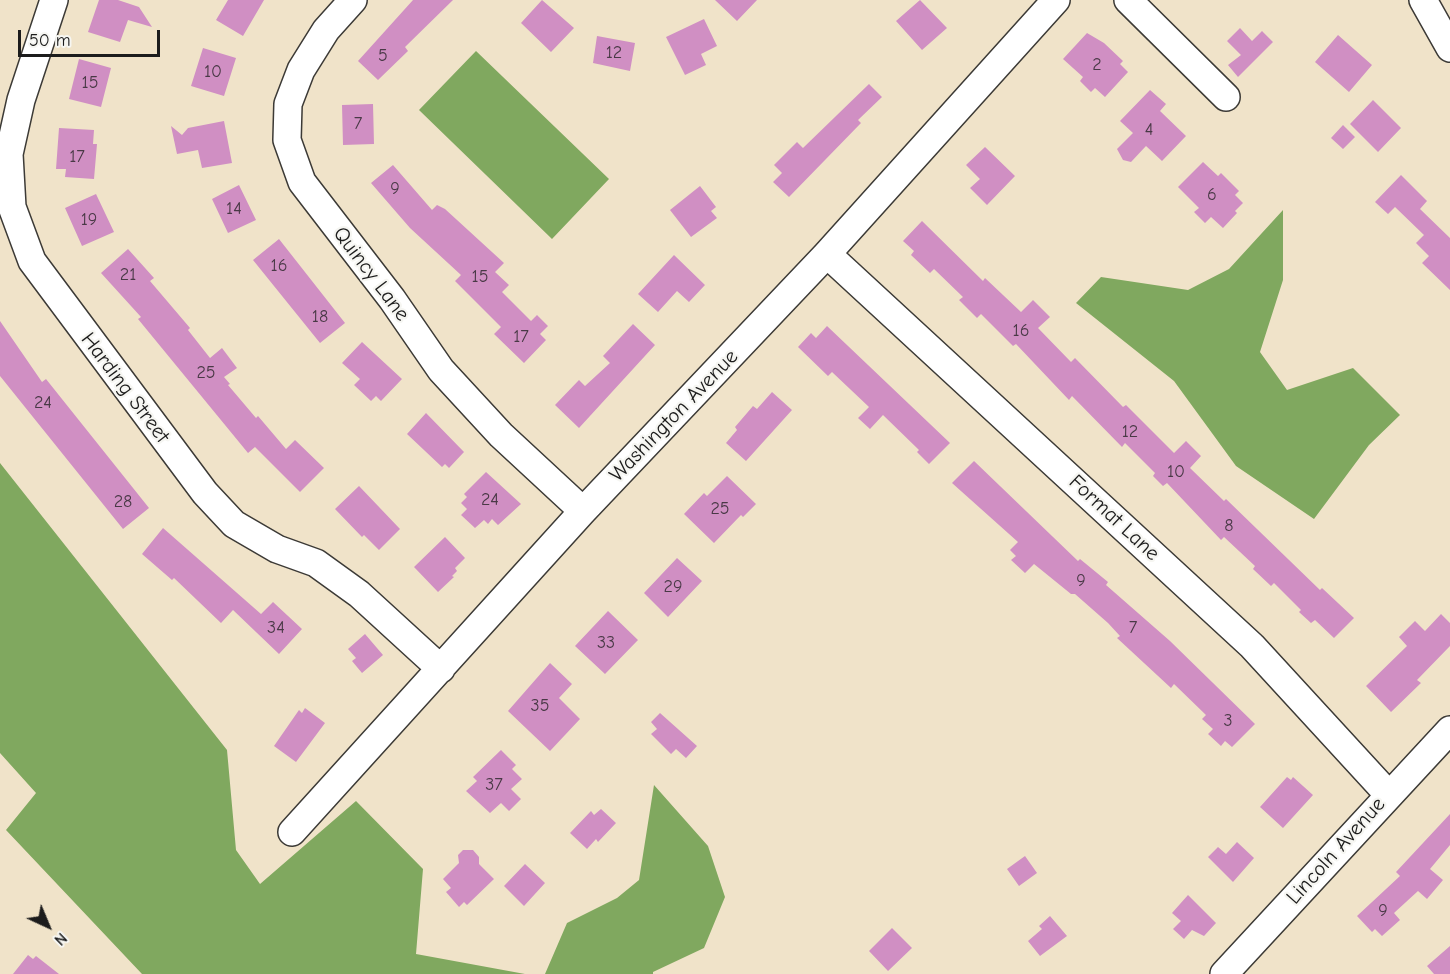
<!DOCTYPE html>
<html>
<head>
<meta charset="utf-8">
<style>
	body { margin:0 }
	#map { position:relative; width:1450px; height:974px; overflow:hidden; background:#f0e3c9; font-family:"Comic Neue",sans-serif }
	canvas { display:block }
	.north { position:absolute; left:18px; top:896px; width:60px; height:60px; -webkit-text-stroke:4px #f6f6f2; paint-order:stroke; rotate:136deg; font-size:16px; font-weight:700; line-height:24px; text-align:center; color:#1c1c1c }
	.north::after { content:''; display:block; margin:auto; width:21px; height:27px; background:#1c1c1c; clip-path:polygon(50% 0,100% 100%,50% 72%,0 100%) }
	.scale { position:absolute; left:18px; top:30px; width:142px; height:27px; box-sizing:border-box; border:3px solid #1c1c1c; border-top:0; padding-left:8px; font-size:18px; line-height:21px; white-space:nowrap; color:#1c1c1c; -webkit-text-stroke:4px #f6f6f2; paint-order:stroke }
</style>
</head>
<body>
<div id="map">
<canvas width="1450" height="974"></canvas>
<div class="north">N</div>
<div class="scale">50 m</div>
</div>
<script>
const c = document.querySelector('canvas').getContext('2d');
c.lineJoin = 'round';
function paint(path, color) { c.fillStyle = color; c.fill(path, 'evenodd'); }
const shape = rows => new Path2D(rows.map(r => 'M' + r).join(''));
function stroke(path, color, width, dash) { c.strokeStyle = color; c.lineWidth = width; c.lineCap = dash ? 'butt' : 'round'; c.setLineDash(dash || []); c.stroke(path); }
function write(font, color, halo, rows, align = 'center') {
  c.font = font + ' "Comic Neue",sans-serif'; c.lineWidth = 4.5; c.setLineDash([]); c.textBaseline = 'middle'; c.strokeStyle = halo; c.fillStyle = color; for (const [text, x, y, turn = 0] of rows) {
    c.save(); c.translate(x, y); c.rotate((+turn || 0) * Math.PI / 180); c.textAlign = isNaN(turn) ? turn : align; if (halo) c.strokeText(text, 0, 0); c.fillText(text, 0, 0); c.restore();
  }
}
const forest = shape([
	[476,51,609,179,552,239,419,110],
	[1283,210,1283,280,1260,352,1287,390,1353,368,1400,415,1369,445,1314,519,1236,466,1174,381,1076,303,1101,277,1188,290,1229,269],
	[0,463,227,750,236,850,260,884,356,801,423,869,416,954,525,974,142,974,6,830,36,793,0,753],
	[654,785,708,846,725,897,704,948,653,972,653,974,545,974,567,923,617,898,639,880]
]);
const building = shape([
	[99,0,118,0,139,7,152,27,128,20,120,42,88,32],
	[228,0,264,0,243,36,216,20],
	[413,0,453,0,405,47,408,51,378,80,358,61],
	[542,0,574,28,551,52,521,23],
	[715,0,757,0,737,21],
	[920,0,947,28,922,50,896,21],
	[704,19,717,46,701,54,706,65,685,75,666,37],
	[1240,28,1252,41,1262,31,1273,42,1238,77,1228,65,1241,55,1227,41],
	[1087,33,1104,43,1123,61,1120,64,1128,72,1105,97,1095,88,1091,92,1080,81,1083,77,1063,59],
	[1338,35,1372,65,1349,92,1315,62],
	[597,36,635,43,630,71,593,63],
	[203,48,236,58,224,96,191,86],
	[79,59,111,68,101,107,69,99],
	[869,84,882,97,858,120,861,123,789,197,773,182,782,173,774,165,797,142,803,148],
	[1150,90,1166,104,1160,111,1186,136,1162,161,1146,146,1131,162,1123,160,1117,149,1133,133,1120,121],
	[1373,100,1401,128,1378,152,1350,124],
	[373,104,374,144,343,145,342,105],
	[224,121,232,163,202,168,198,150,177,154,171,126,182,135,188,128],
	[1343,125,1355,137,1343,149,1331,138],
	[59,128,94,130,93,144,97,144,94,179,65,177,66,169,56,169],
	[985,147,1015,176,987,205,970,188,980,179,966,165],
	[1203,162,1218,176,1221,173,1239,191,1235,195,1243,203,1235,211,1237,213,1223,228,1211,217,1205,223,1194,212,1199,208,1178,187],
	[393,165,432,210,437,205,445,209,504,263,495,272,509,285,502,292,531,321,537,315,548,326,540,334,546,340,524,363,494,334,501,327,455,281,461,275,410,228,371,183],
	[1401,175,1427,201,1420,209,1450,238,1450,290,1422,263,1429,256,1416,243,1424,235,1395,207,1388,214,1375,202],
	[239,185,256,220,228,233,212,199],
	[700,186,716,207,711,211,717,218,691,237,670,210],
	[96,194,114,232,82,246,65,208],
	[922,221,983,281,985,278,1021,312,1033,300,1050,317,1038,328,1071,362,1075,358,1123,407,1126,405,1174,453,1186,441,1201,456,1190,468,1224,501,1226,499,1320,590,1322,588,1354,618,1334,638,1315,620,1311,623,1299,612,1301,610,1274,583,1271,586,1253,569,1255,566,1224,537,1221,540,1167,483,1163,486,1153,476,1155,473,1125,443,1122,447,1072,396,1069,400,1016,344,1013,346,981,314,977,318,959,300,963,297,934,269,930,273,911,255,914,251,903,241],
	[279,239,345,323,320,343,253,260],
	[128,249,154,278,150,281,190,328,188,330,210,358,222,348,237,368,224,377,230,384,228,385,256,418,258,416,286,449,295,440,324,468,300,492,255,447,248,453,138,319,141,317,101,273],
	[674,255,705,285,689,302,677,291,658,312,638,294],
	[0,321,42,382,46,379,149,508,123,529,0,376],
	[633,324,655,345,579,428,555,405,579,380,585,386,610,363,603,356],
	[827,326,950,443,929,464,917,452,919,450,883,415,870,429,858,418,869,407,832,372,828,376,798,347,811,333,816,338],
	[362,342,402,379,381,401,376,396,371,401,354,385,360,379,342,363],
	[772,392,792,410,746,461,726,443,737,430,735,427,753,406,757,409],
	[426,413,464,452,449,468,445,464,442,467,407,434],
	[974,461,1078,561,1080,559,1108,582,1106,585,1170,641,1255,724,1232,747,1225,741,1221,746,1208,734,1213,729,1202,719,1206,715,1174,684,1171,688,1117,638,1120,636,1108,623,1075,594,1071,594,1034,564,1025,573,1011,560,1016,556,1010,550,1018,542,952,483],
	[486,472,521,504,498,525,492,519,488,524,484,520,475,528,461,515,467,509,461,503,467,497,464,494],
	[727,476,756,504,743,517,741,515,714,543,684,514,704,493,707,496],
	[359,486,400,529,379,550,364,535,362,537,335,509],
	[163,528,261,614,273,602,302,629,279,654,233,610,221,623,174,578,172,580,142,554],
	[445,537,465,558,455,568,457,571,452,576,454,577,438,592,414,567],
	[677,558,702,581,668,617,644,593],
	[608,611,638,640,605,674,575,646],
	[1441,614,1450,623,1450,646,1417,680,1421,683,1391,712,1366,686,1407,646,1399,637,1415,621,1425,631],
	[365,634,383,655,362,673,352,661,356,658,348,649],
	[550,663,572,684,559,698,580,719,550,751,508,711],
	[305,708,325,723,296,762,274,746,299,710,302,713],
	[660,713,697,746,686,758,676,749,671,754,651,734,657,729,651,722],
	[501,750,516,765,512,769,522,779,511,789,521,799,509,811,501,803,490,813,466,791,477,781,473,777],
	[1287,777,1291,780,1293,777,1313,795,1283,828,1260,807],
	[601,809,616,823,598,842,596,839,587,849,570,833,591,811,594,815],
	[1450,814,1450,845,1430,869,1443,880,1427,899,1418,891,1394,913,1400,920,1382,936,1375,929,1372,932,1357,916,1400,876,1396,872],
	[1237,842,1254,858,1233,882,1208,857,1218,847,1226,854],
	[463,850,473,850,479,857,479,864,494,879,467,905,464,902,459,907,446,892,451,888,443,879,459,863,458,855],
	[1025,856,1037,873,1019,886,1007,869],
	[525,864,545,883,524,906,504,886],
	[1188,895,1216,923,1204,936,1192,930,1184,939,1173,929,1181,921,1172,913],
	[1050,916,1067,936,1040,956,1028,941,1042,929,1039,926],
	[892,928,912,948,888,971,869,951],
	[1450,946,1450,974,1434,974,1427,966],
	[28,955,33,959,36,956,59,974,13,974]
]);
const minor = shape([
	[54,0,21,100,9,154,12,207,32,261,205,493,234,524,277,549,316,563,359,594,441,669],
	[353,0,326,30,301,70,288,104,287,140,302,182,392,299,441,370,501,435,583,511],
	[1128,0,1226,97],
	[1423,0,1450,48],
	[827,254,1252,646,1388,794],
	[292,832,583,511,827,254,1056,0],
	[1224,974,1450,730]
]);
const numberNames = [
	["12",614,53],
	["5",383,56],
	["2",1097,65],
	["10",213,72],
	["15",90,83],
	["7",358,124],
	["4",1149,130],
	["17",77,157],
	["9",395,189],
	["6",1212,195],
	["14",234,209],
	["19",89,220],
	["16",279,266],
	["21",128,275],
	["15",480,277],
	["18",320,317],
	["16",1021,331],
	["17",521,337],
	["25",206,373],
	["24",43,403],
	["12",1130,432],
	["10",1176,472],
	["24",490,500],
	["28",123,502],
	["25",720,509],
	["8",1229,526],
	["9",1081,581],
	["29",673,587],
	["34",276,628],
	["7",1133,628],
	["33",606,643],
	["35",540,706],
	["3",1228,721],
	["37",494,785],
	["9",1383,911]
];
const streetNames = [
	["Quincy Lane",371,274,53],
	["Harding Street",125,388,53],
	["Washington Avenue",674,416,-46],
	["Format Lane",1114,518,43],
	["Lincoln Avenue",1336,851,-48]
];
paint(forest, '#80a85f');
paint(building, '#d08fc3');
stroke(minor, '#3c3a36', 30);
stroke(minor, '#fff', 27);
write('18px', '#493946', null, numberNames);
write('21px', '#1c1c1c', '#f6f6f2', streetNames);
</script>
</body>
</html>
